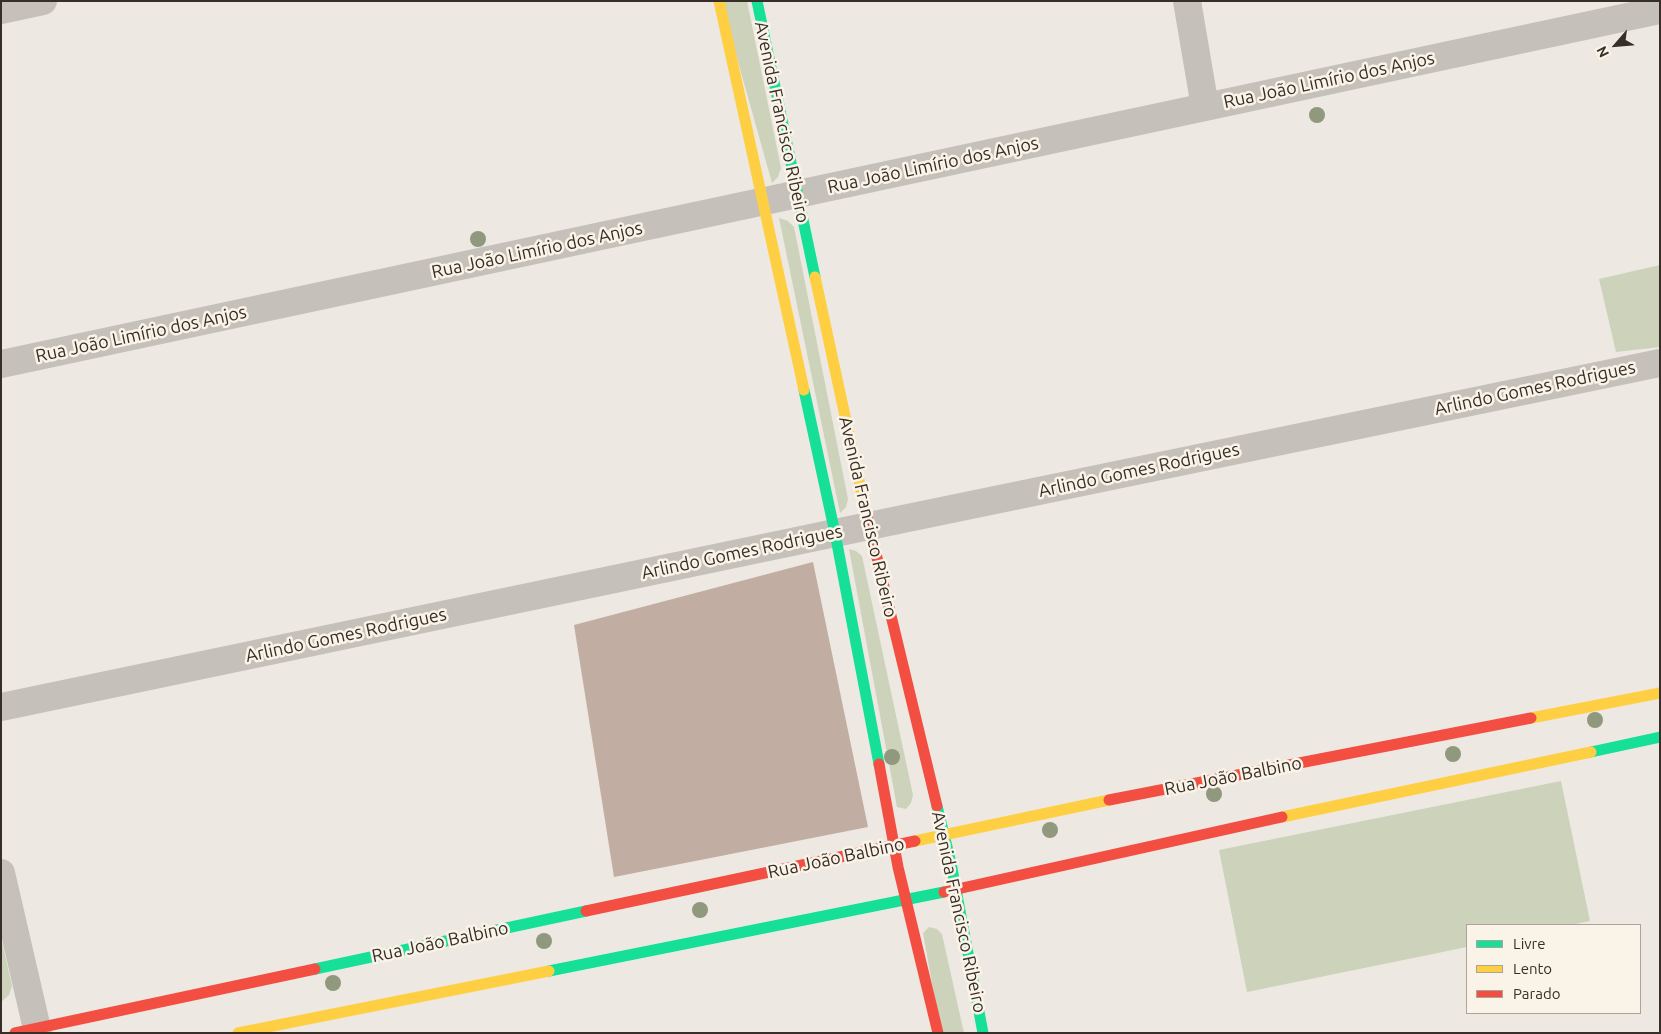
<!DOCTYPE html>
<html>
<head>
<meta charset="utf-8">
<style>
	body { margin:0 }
	#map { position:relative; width:1661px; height:1034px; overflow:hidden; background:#ede8e1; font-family:Ubuntu,sans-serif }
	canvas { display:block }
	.frame { position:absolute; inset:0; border:2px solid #372e28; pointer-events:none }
	.legend { position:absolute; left:1466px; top:924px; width:175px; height:90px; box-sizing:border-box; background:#faf3e8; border:1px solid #aca49b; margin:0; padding:6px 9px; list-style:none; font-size:15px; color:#372e28 }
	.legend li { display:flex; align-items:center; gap:10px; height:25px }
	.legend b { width:25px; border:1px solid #aca49b }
	.north { position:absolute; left:1591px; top:20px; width:50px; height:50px; -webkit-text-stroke:4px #faf3e8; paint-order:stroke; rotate:243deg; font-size:14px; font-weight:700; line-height:20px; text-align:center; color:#372e28 }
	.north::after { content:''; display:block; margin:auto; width:18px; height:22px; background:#372e28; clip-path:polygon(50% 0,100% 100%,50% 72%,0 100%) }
</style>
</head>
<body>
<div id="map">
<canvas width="1661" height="1034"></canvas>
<div class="frame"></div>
<ul class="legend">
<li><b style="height:6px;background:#16e098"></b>Livre</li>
<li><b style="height:6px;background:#ffcf43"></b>Lento</li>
<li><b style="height:6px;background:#f24e42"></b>Parado</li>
</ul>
<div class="north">N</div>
</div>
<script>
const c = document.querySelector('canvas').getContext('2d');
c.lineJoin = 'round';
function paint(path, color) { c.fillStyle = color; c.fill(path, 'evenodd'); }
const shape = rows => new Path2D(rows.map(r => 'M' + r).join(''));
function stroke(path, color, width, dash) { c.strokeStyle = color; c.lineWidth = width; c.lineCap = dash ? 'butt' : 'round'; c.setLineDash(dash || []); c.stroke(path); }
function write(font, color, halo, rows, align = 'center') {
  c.font = font + ' Ubuntu,sans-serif'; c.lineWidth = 5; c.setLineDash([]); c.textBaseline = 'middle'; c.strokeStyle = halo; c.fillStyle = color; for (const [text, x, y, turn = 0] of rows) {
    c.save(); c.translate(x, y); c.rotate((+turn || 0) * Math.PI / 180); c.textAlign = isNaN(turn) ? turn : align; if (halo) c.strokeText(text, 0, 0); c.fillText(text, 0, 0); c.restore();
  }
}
const green = shape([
	[721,1,747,1,781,168,778,177,772,183],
	[779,218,788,221,794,227,848,499,846,507,840,513],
	[1660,265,1660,347,1616,352,1599,279],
	[849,549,856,551,862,556,913,795,911,803,906,809,897,807],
	[1561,781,1590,921,1571,925,1467,925,1467,947,1247,992,1219,850],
	[929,927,937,929,942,934,964,1033,941,1033,923,933],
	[1,937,12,986,9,995,1,1002]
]);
const building = shape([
	[813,562,868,827,614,877,574,625]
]);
const street = shape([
	[1187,1,1205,107],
	[1,10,43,1],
	[1,364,1660,10],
	[1,707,835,533,1660,363],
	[1,873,38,1033]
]);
const fast = shape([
	[757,1,815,277],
	[804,390,835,533,879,764],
	[1591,752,1660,737],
	[937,806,951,863,983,1033],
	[315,969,586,911],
	[549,971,944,892]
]);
const slow = shape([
	[719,1,804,390],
	[815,277,864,504],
	[1531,718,1660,693],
	[1282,817,1591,752],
	[915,841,1109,800],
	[238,1033,549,971]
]);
const jam = shape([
	[864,504,937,806],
	[879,764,898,867,938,1033],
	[1109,800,1531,718],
	[944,892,1282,817],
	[586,911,915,841],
	[15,1033,315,969]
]);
const trees = [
	[1317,115],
	[478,239],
	[1595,720],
	[1453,754],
	[892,757],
	[1214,794],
	[1050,830],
	[700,910],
	[544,941],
	[333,983]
];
const streetNames = [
	["Rua João Limírio dos Anjos",1329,80,-12],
	["Avenida Francisco Ribeiro",782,122,78],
	["Rua João Limírio dos Anjos",933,165,-12],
	["Rua João Limírio dos Anjos",537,250,-12],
	["Rua João Limírio dos Anjos",141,334,-12],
	["Arlindo Gomes Rodrigues",1535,388,-12],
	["Arlindo Gomes Rodrigues",1139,470,-12],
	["Avenida Francisco Ribeiro",868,517,77],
	["Arlindo Gomes Rodrigues",742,552,-12],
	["Arlindo Gomes Rodrigues",346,635,-12],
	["Rua João Balbino",1233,776,-11],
	["Rua João Balbino",836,858,-12],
	["Avenida Francisco Ribeiro",959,912,78],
	["Rua João Balbino",440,942,-12]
];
paint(green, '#cdd3bb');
paint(building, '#c1ada2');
stroke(street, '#c6c0ba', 28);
stroke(fast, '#16e098', 11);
stroke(slow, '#ffcf43', 11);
stroke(jam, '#f24e42', 11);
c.fillStyle = '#90987d';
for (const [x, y] of trees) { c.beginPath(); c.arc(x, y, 8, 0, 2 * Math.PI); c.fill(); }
write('18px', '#372e28', '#faf3e8', streetNames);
</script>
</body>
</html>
